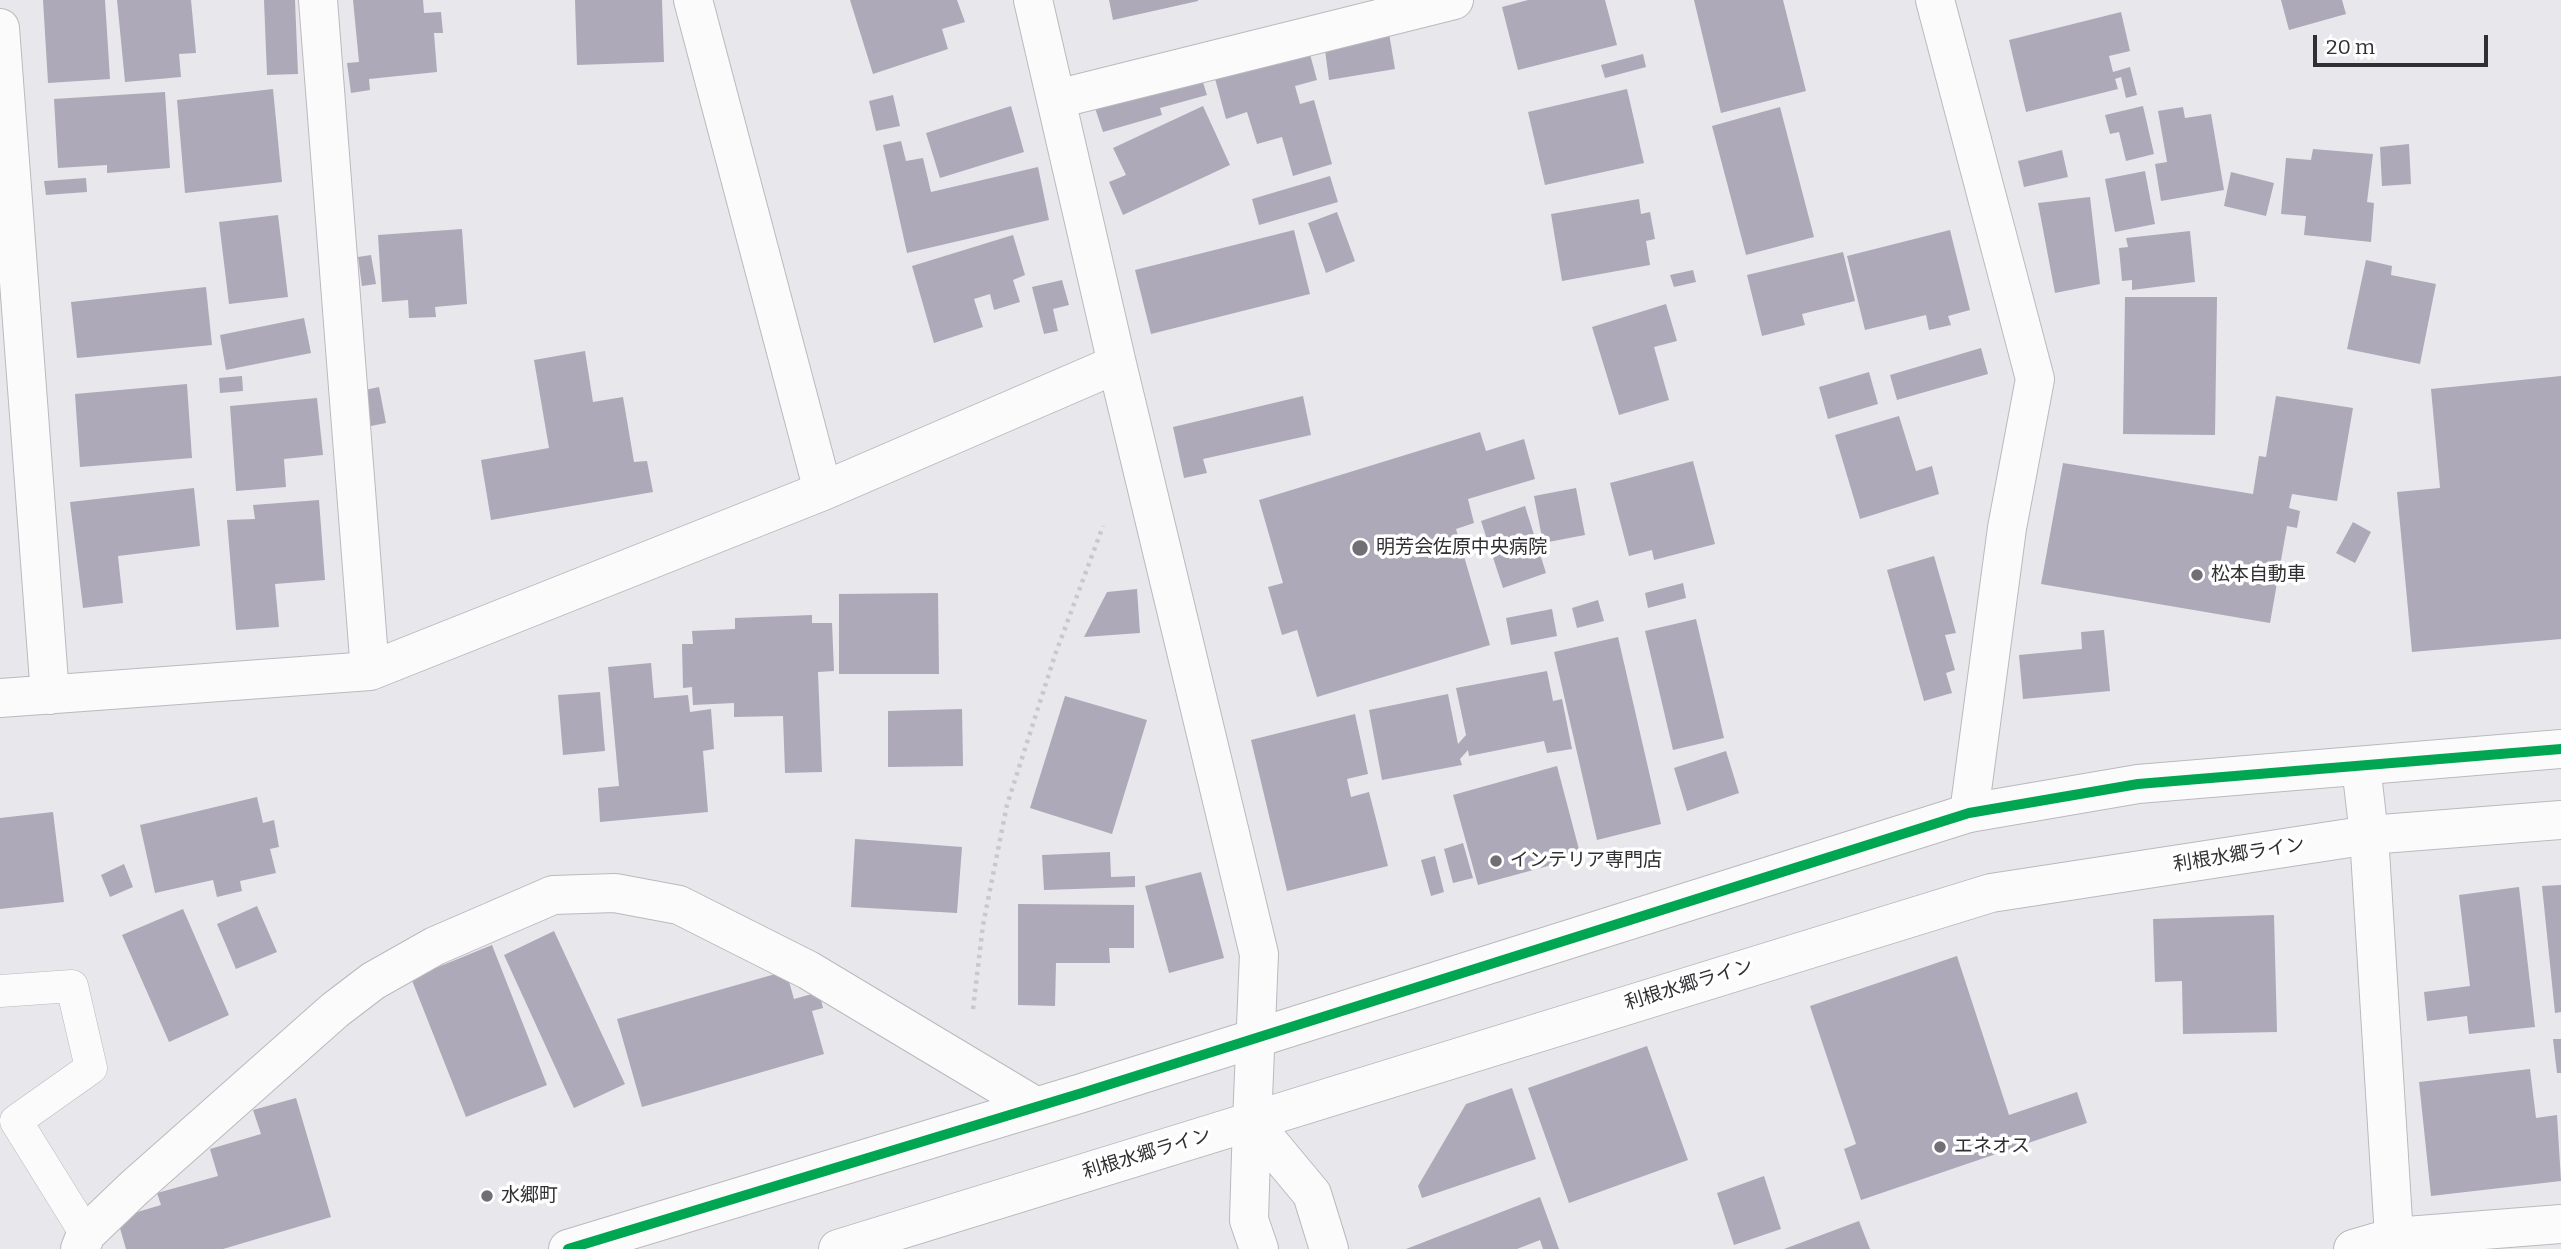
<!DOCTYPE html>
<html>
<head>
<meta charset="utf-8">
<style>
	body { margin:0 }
	#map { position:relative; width:2561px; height:1249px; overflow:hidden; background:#e8e7ec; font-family:Bitter,serif }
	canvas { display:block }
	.scale { position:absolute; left:2313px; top:35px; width:175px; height:32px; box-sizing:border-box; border:4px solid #302f32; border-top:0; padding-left:9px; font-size:21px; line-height:24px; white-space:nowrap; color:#302f32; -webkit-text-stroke:5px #fff; paint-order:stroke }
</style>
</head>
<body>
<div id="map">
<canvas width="2561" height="1249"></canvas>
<div class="scale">20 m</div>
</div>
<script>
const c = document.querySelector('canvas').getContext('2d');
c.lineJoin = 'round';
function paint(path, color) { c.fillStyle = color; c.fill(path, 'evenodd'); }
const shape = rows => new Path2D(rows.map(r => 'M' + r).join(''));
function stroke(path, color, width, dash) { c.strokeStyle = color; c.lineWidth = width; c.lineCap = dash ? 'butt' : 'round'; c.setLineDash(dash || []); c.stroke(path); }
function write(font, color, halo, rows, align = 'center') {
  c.font = font + ' Bitter,"Noto Sans JP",serif'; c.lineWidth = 7; c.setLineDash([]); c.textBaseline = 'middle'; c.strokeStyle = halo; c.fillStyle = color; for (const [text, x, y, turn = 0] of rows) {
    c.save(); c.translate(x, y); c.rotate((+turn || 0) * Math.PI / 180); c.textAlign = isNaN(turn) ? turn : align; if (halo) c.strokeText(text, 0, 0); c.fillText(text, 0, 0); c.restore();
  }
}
const building = shape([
	[43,0,105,0,110,79,48,83],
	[117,0,191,0,196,53,179,54,181,77,125,82],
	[264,0,295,0,298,74,267,75],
	[353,0,423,0,424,13,441,12,443,33,434,33,437,72,369,79,370,90,351,93,347,63,359,62],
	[575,0,662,0,664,62,577,65],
	[850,0,957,0,965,22,942,29,948,49,873,74],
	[1109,0,1198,0,1198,1,1113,20],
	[1528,0,1605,0,1617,45,1518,70,1502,7],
	[1694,0,1783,0,1806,91,1721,113],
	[2281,0,2342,0,2346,14,2289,30],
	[2121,12,2130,51,2109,56,2113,72,2130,67,2137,95,2126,98,2121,77,2115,79,2118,89,2026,112,2009,40],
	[1389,33,1395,69,1329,80,1324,43],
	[1308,47,1317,80,1295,86,1300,104,1314,100,1332,164,1293,176,1282,137,1257,144,1247,112,1226,119,1214,75],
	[1643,54,1646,67,1605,78,1601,65],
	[1201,76,1207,95,1160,108,1162,115,1103,132,1095,108],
	[273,89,282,182,185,193,177,100],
	[1627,89,1644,163,1545,185,1528,112],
	[165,92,170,168,107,173,107,165,58,168,54,99],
	[893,95,900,126,876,131,869,101],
	[1011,106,1024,152,940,178,926,133],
	[1203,106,1230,165,1123,215,1109,182,1126,175,1113,148],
	[2143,106,2154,154,2126,161,2119,132,2110,134,2105,115],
	[1780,107,1814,237,1746,255,1712,126],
	[2183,107,2185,118,2211,114,2224,190,2161,201,2155,164,2167,162,2158,111],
	[901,141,906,161,923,158,931,192,1038,167,1049,220,907,253,883,145],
	[2409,144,2411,184,2382,186,2380,147],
	[2313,149,2373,154,2367,202,2374,203,2371,242,2304,235,2306,216,2281,214,2286,158,2311,160],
	[2062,150,2068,177,2024,187,2018,161],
	[2145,171,2155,224,2115,232,2105,179],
	[2231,172,2274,183,2266,216,2224,206],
	[1330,176,1338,202,1259,225,1252,199],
	[86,178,87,192,46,195,44,181],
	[2090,197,2100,284,2055,293,2038,203],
	[1639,199,1641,214,1650,212,1655,239,1646,241,1650,265,1562,281,1551,214],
	[1337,212,1355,261,1326,273,1308,223],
	[278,215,288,297,229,304,219,222],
	[462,229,467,304,435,307,436,317,409,318,408,300,382,302,378,235],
	[1294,230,1310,294,1151,334,1135,270],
	[1950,230,1970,310,1948,316,1951,325,1929,330,1926,315,1865,330,1847,256],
	[2190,231,2195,282,2132,290,2132,280,2122,281,2119,248,2128,247,2126,238],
	[1013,235,1025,275,1013,280,1020,302,994,310,990,294,974,299,983,327,934,343,912,266],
	[1843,252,1855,301,1802,314,1805,325,1762,336,1747,275],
	[371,255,376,284,362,286,358,257],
	[2366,260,2392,266,2391,275,2436,284,2420,364,2347,349],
	[1693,270,1696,282,1674,287,1670,275],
	[1062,280,1069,305,1053,309,1058,331,1044,334,1032,287],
	[206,287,212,345,77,358,71,302],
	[2125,297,2217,297,2215,435,2123,434],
	[1666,304,1677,341,1654,347,1669,400,1619,415,1592,327],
	[304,318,311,353,226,370,220,335],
	[1981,348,1988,374,1897,400,1890,375],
	[585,351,593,402,623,397,634,462,647,461,653,492,491,520,481,460,549,448,534,360],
	[1869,372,1878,404,1828,419,1819,387],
	[242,376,243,391,220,393,219,378],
	[2561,376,2561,639,2412,652,2397,492,2440,488,2431,389],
	[187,384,192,458,80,467,75,394],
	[379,387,386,423,371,426,365,390],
	[1303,396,1311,435,1203,459,1207,473,1184,478,1173,427],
	[2276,396,2353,408,2337,501,2292,494,2289,508,2300,511,2297,528,2287,526,2270,623,2041,584,2063,463,2253,494,2259,456,2266,457],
	[317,398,323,455,284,459,286,487,236,491,230,406],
	[1899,416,1916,471,1932,466,1939,494,1860,519,1835,435],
	[1480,432,1486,451,1524,439,1535,479,1468,499,1474,523,1456,529,1490,645,1317,697,1297,630,1282,635,1268,587,1283,583,1259,500],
	[1693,461,1715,544,1654,560,1652,550,1629,556,1610,483],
	[194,488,200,546,118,556,123,603,83,608,70,502],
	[1576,488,1585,535,1543,543,1534,496],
	[319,500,325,580,275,584,279,627,236,630,227,520,255,519,253,505],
	[1525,506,1546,573,1503,588,1481,521],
	[2353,522,2371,532,2355,563,2336,553],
	[1934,556,1956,633,1945,635,1955,670,1946,673,1952,693,1924,701,1887,570],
	[1683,583,1686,598,1648,608,1645,593],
	[1137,589,1140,633,1084,637,1107,592],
	[938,593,939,674,839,674,839,594],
	[1598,600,1604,621,1577,628,1572,608],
	[1552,609,1557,636,1511,645,1506,618],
	[812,615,812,623,832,623,834,671,818,672,822,772,785,773,783,716,734,717,734,703,693,705,692,687,683,688,682,644,693,644,692,631,735,629,735,618],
	[1696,619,1724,738,1673,750,1645,631],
	[2104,630,2110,691,2023,699,2019,655,2082,649,2081,632],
	[1618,637,1661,824,1597,840,1554,652],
	[651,663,654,698,688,695,690,712,711,709,714,749,703,751,708,812,600,822,598,788,619,786,608,667],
	[1547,671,1553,701,1562,699,1572,749,1547,753,1544,741,1469,756,1468,750,1460,759,1462,765,1382,780,1369,710,1448,694,1458,744,1466,735,1456,688],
	[600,692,605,751,563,755,558,695],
	[1065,696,1147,720,1112,834,1030,808],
	[962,709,963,766,888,767,888,711],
	[1355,714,1368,774,1347,779,1351,797,1369,792,1388,866,1287,891,1251,740],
	[1726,751,1739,793,1687,811,1674,768],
	[1557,766,1581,857,1478,885,1453,795],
	[257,797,263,823,274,820,279,847,270,849,276,873,240,881,242,891,217,897,213,880,155,893,140,825],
	[53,812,64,902,0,909,0,818],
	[855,839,962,847,957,913,851,907],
	[1463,843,1473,878,1453,883,1444,849],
	[1110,852,1111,877,1135,876,1135,887,1044,890,1042,855],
	[1435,856,1444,892,1431,896,1421,860],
	[124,864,133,887,110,897,101,875],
	[1201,872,1224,958,1169,973,1145,886],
	[2561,885,2561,1012,2555,1013,2542,886],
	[2519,887,2535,1027,2469,1034,2467,1016,2427,1021,2424,992,2470,986,2459,895],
	[1018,904,1134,905,1134,948,1109,948,1110,963,1056,963,1055,1006,1018,1005],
	[257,906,277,952,236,969,217,924],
	[183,909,229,1015,169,1042,122,935],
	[2274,915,2277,1032,2183,1034,2182,981,2155,982,2153,919],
	[554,931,625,1084,574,1108,504,955],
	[492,945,547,1085,466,1117,411,978],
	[1957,956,2009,1115,2077,1092,2087,1123,1861,1200,1844,1149,1856,1144,1810,1006],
	[786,971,794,999,819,992,823,1008,812,1011,824,1054,642,1107,617,1019],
	[2553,1039,2561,1039,2561,1073,2557,1073],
	[1647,1046,1688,1160,1569,1203,1528,1088],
	[2530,1069,2536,1118,2557,1115,2561,1181,2431,1196,2419,1082],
	[1512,1088,1536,1159,1422,1198,1418,1186,1466,1104],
	[296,1098,331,1217,223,1249,126,1249,117,1218,161,1205,157,1193,218,1176,210,1149,261,1134,253,1110],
	[1764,1176,1781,1229,1734,1245,1717,1193],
	[1540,1197,1559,1249,1543,1249,1540,1240,1517,1249,1406,1249],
	[1859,1221,1870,1249,1784,1249]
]);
const path = shape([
	[973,1009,983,925,1007,805,1055,655,1103,526]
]);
const lane = shape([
	[0,991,72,986,91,1068,16,1121,86,1234]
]);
const street = shape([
	[318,0,370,671],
	[693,0,823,491],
	[1033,0,1117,364],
	[1935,0,2035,379,2007,528,1969,813],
	[0,28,50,695],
	[1057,99,1454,0],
	[0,698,370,671,823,491,1117,364,1259,954,1252,1122],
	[2361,766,2369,835,2394,1237,2561,1224],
	[80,1249,86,1234,134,1188,335,1010,373,981,435,946,553,895,615,893,679,905,808,970,1035,1106],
	[2353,1249,2394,1237,2398,1249]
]);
const secondary = shape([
	[1252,1122,1312,1194,1329,1249],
	[1252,1122,1249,1220,1259,1249]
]);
const highway = shape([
	[568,1249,1082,1093,1969,813,2138,784,2561,749],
	[838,1249,1991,893,2369,835,2561,820]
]);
const bus1 = shape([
	[568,1249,1082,1093,1969,813,2138,784,2561,749]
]);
const markers = [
	[1360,548,9,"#706f73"],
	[2197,575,7,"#706f73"],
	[1496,861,7,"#706f73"],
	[1940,1147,7,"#706f73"],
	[487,1196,7,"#706f73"]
];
const poiNames = [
	["明芳会佐原中央病院",1376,548],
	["松本自動車",2211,575],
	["インテリア専門店",1510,861],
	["エネオス",1954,1147],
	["水郷町",501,1196]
];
const streetNames = [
	["利根水郷ライン",2239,855,-9],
	["利根水郷ライン",1689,985,-17],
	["利根水郷ライン",1147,1154,-17]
];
paint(building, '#ada9b8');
stroke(lane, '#bab9bd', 33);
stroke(street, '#bab9bd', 40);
stroke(secondary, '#bab9bd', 40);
stroke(highway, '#bab9bd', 40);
stroke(path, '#c9c8ca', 4.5, [3.5, 5]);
stroke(lane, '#fcfbfc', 32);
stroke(street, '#fcfbfc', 38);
stroke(secondary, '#fcfbfc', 38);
stroke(highway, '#fcfbfc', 38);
stroke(bus1, '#00a651', 10);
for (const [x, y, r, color] of markers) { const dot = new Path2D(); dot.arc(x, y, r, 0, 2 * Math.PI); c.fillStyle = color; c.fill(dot); stroke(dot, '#fff', 2.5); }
write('19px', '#302f32', '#fff', poiNames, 'left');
write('19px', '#302f32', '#fff', streetNames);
</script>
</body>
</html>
